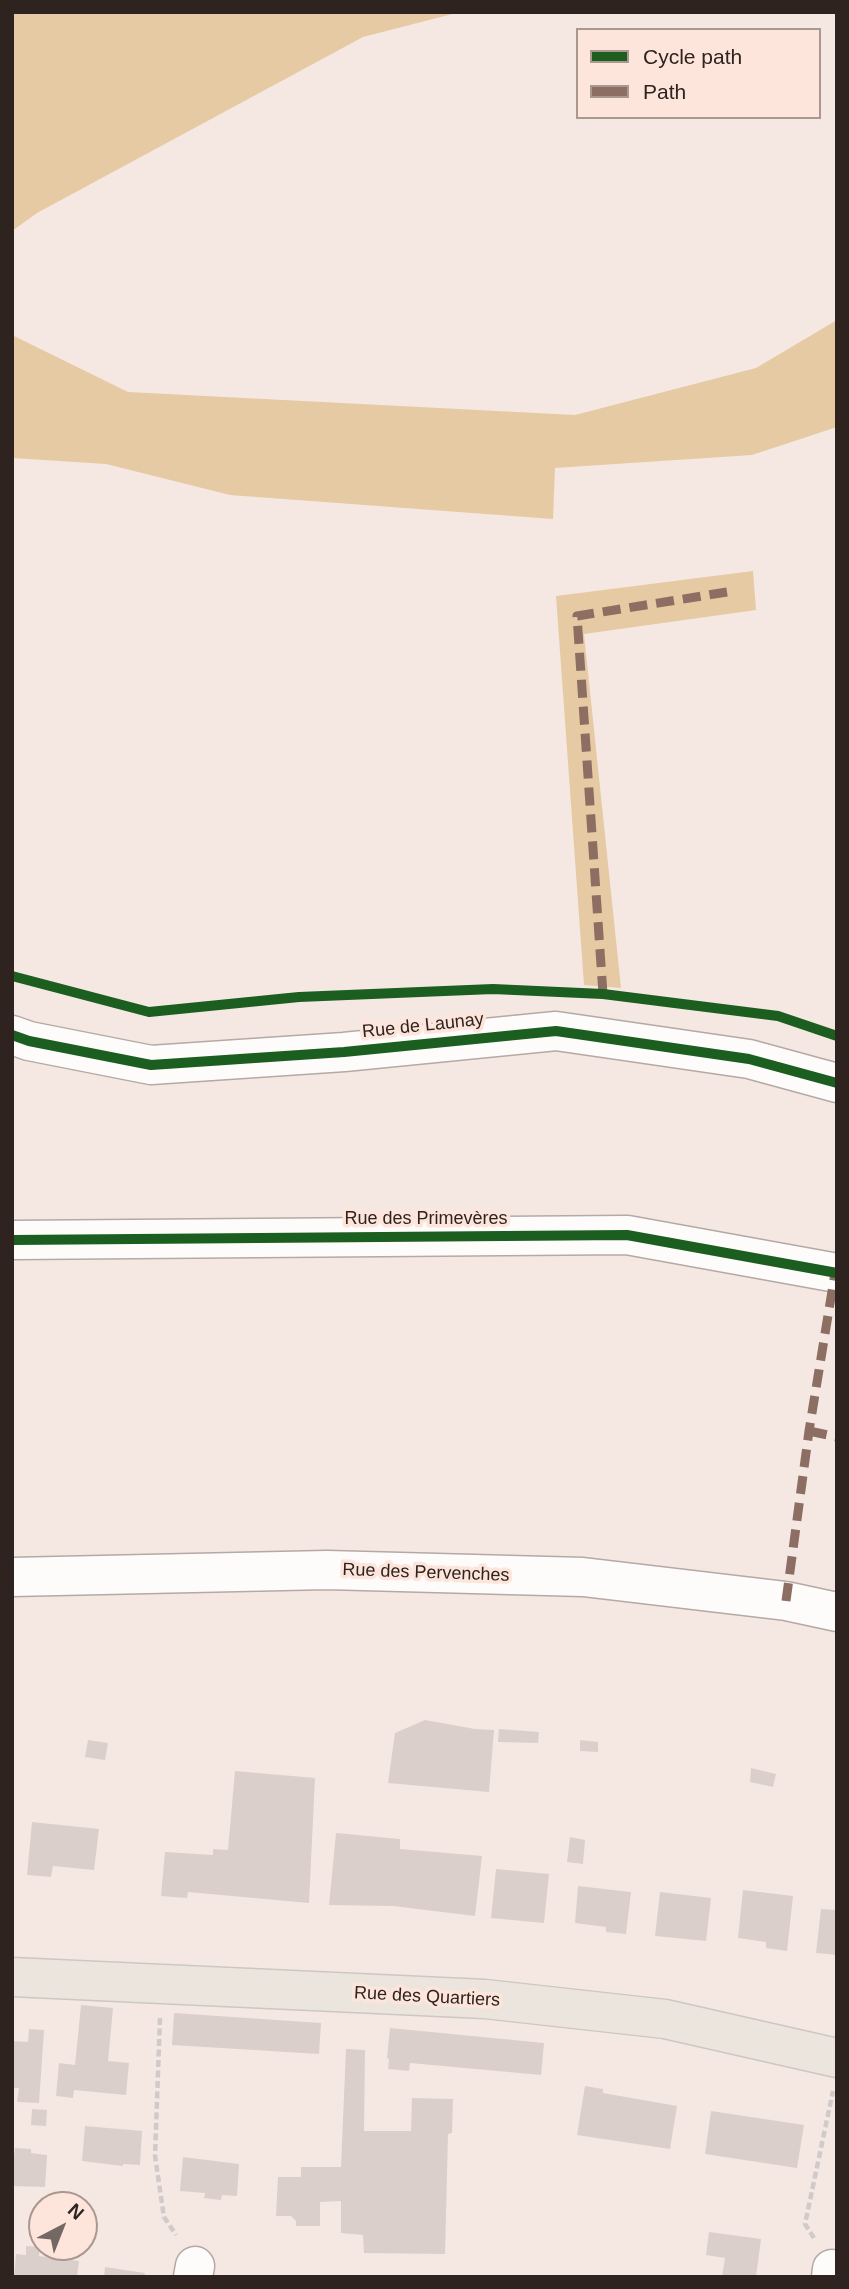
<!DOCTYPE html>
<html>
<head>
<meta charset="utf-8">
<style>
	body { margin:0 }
	#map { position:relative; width:849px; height:2289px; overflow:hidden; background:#f5e8e3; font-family:Arial,sans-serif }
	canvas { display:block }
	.frame { position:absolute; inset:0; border:14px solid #2e231f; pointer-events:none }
	.legend { position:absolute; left:576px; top:28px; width:245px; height:91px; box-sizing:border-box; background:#fde5db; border:2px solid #aa9790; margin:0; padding:9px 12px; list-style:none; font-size:21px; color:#2e231f }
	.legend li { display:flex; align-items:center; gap:14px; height:35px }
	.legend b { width:35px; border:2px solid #aa9790 }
	.north { position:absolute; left:28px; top:2191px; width:70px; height:70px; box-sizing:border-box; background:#fde5db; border:2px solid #aa9790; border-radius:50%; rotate:42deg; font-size:19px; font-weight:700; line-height:28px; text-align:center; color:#2e231f }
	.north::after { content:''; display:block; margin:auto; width:24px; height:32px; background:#746864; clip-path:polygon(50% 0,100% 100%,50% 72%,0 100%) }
</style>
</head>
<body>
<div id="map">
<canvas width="849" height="2289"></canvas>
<div class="frame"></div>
<ul class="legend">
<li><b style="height:9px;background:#1b5e20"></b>Cycle path</li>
<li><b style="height:9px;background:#8d6e63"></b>Path</li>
</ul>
<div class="north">N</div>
</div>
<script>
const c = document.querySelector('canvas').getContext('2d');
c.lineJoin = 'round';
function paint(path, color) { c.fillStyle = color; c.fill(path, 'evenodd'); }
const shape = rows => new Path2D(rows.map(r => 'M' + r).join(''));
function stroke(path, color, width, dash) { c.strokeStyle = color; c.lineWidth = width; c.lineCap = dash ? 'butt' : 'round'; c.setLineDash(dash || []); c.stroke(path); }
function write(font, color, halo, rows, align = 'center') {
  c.font = font + ' Arial,sans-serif'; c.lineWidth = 7; c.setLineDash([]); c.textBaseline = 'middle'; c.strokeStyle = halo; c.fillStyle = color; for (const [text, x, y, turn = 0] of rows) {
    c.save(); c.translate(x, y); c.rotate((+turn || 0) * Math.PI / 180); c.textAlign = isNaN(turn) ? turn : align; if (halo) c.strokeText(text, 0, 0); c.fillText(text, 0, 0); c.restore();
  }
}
const green = shape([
	[12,12,460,12,363,37,37,213,12,231],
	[837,320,837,427,752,455,555,468,553,519,230,495,106,464,12,458,12,335,128,392,575,415,756,368],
	[753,571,756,610,584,634,621,988,584,985,556,596]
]);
const building = shape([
	[425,1720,475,1729,494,1730,489,1792,388,1783,395,1733],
	[499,1729,539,1732,538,1743,498,1742],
	[88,1740,108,1743,105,1760,85,1757],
	[580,1740,598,1742,598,1752,580,1751],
	[751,1768,776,1774,773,1787,750,1782],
	[235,1771,315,1778,309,1903,188,1892,187,1898,161,1896,165,1852,213,1855,213,1849,228,1850],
	[32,1822,99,1829,94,1870,53,1866,51,1877,27,1875],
	[336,1833,400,1839,400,1849,482,1856,475,1916,393,1906,329,1905],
	[570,1837,585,1840,583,1864,567,1862],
	[496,1869,549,1874,544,1923,491,1918],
	[578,1886,631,1892,626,1934,606,1932,606,1927,575,1923],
	[743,1890,793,1896,787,1951,766,1948,766,1942,738,1938],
	[660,1892,711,1898,706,1941,655,1936],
	[821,1909,837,1910,837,1955,816,1953],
	[81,2005,113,2008,108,2061,129,2063,126,2095,74,2090,73,2098,56,2096,59,2063,75,2065],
	[174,2013,321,2023,319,2054,172,2045],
	[390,2028,544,2043,541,2075,410,2063,409,2071,388,2069,389,2059,387,2058],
	[29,2029,44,2030,39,2103,17,2102,19,2088,12,2088,12,2041,28,2042],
	[346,2049,365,2050,364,2131,411,2131,412,2098,453,2099,452,2133,448,2134,445,2254,364,2253,363,2235,341,2233,341,2201,320,2202,320,2226,296,2226,296,2221,291,2216,276,2216,278,2177,301,2177,301,2167,341,2167],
	[585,2086,603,2089,603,2093,677,2106,670,2149,577,2135],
	[32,2109,47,2110,46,2126,31,2125],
	[711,2111,804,2125,797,2168,705,2154],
	[85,2126,142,2131,140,2165,123,2164,123,2166,82,2161],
	[15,2148,31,2149,31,2153,47,2155,45,2187,12,2186,12,2156,14,2156],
	[183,2157,239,2164,237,2196,222,2195,221,2200,204,2198,205,2193,180,2191],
	[709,2232,761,2239,756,2277,722,2277,725,2258,706,2255],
	[26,2246,40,2247,39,2256,79,2261,77,2277,14,2277,16,2254,26,2255],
	[105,2267,145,2273,144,2277,104,2277]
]);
const path = shape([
	[160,2018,155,2156,164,2217,176,2235],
	[814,2238,805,2224,833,2091]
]);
const minor = shape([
	[12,1035,29,1041,151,1065,344,1052,556,1031,749,1059,837,1083],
	[12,1240,627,1235,837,1273],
	[12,1577,327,1570,583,1577,786,1601,837,1612],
	[193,2277,195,2266],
	[831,2277,832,2269]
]);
const major = shape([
	[12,1977,485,1999,665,2019,837,2058]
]);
const quiet = shape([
	[603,994,577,616,727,592],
	[809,1431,837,1437],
	[786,1601,809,1431,835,1273]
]);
const cycleway = shape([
	[12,976,149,1012,299,997,493,989,603,994,778,1016,837,1036],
	[12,1035,29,1041,151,1065,344,1052,556,1031,749,1059,837,1083],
	[12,1240,627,1235,837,1273]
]);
const streetNames = [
	["Rue de Launay",423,1026,-6],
	["Rue des Primevères",426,1219],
	["Rue des Pervenches",426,1573,2],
	["Rue des Quartiers",427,1997,3]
];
paint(green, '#e5caa3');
paint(building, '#dbcfcc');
stroke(minor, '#b4a9a4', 41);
stroke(major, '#cdc7c4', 41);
stroke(path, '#d0cac8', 4.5, [7, 3.5]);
stroke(minor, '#fefcfb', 38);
stroke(major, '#ece5dd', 38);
stroke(quiet, '#8d6e63', 9, [18, 9]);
stroke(cycleway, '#1b5e20', 10);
write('18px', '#2e231f', '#fde5db', streetNames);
</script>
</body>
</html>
